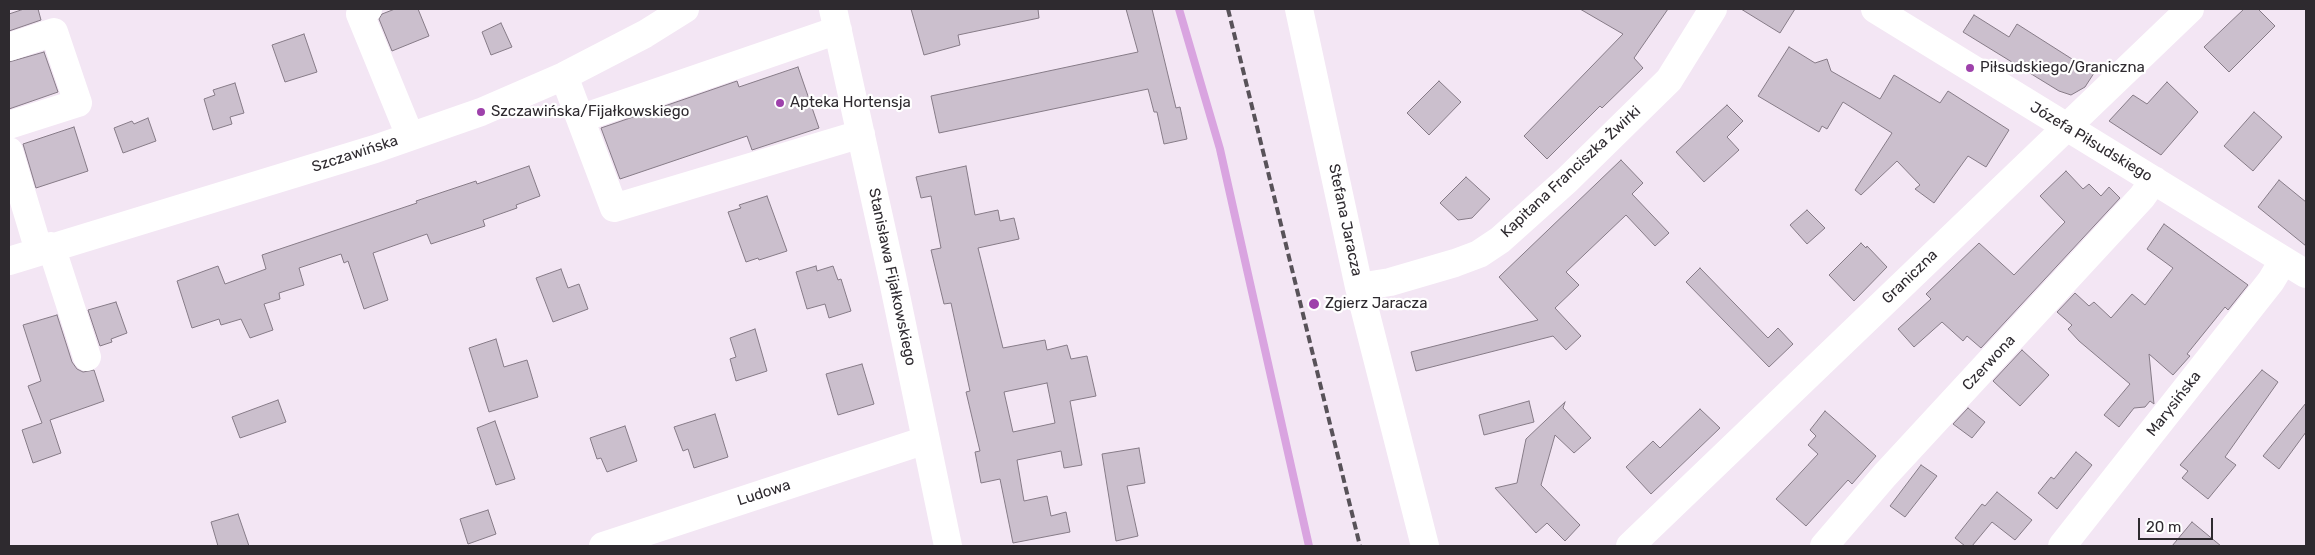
<!DOCTYPE html>
<html>
<head>
<meta charset="utf-8">
<style>
	body { margin:0 }
	#map { position:relative; width:2315px; height:555px; overflow:hidden; background:#f3e6f4; font-family:Rubik,sans-serif }
	canvas { display:block }
	.frame { position:absolute; inset:0; border:10px solid #2e2a2f; pointer-events:none }
	.scale { position:absolute; left:2138px; top:518px; width:75px; height:22px; box-sizing:border-box; border:2px solid #2e2a2f; border-top:0; padding-left:6px; font-size:15px; line-height:18px; white-space:nowrap; color:#2e2a2f; -webkit-text-stroke:4px #fff; paint-order:stroke }
</style>
</head>
<body>
<div id="map">
<canvas width="2315" height="555"></canvas>
<div class="frame"></div>
<div class="scale">20 m</div>
</div>
<script>
const c = document.querySelector('canvas').getContext('2d');
c.lineJoin = 'round';
const shape = rows => new Path2D(rows.map(r => 'M' + r).join(''));
function stroke(path, color, width, dash) { c.strokeStyle = color; c.lineWidth = width; c.lineCap = dash ? 'butt' : 'round'; c.setLineDash(dash || []); c.stroke(path); }
function paint(path, color) { c.fillStyle = color; c.fill(path, 'evenodd'); }
function write(font, color, halo, rows, align = 'center') {
  c.font = font + ' Rubik,sans-serif'; c.lineWidth = 4.5; c.setLineDash([]); c.textBaseline = 'middle'; c.strokeStyle = halo; c.fillStyle = color; for (const [text, x, y, turn = 0] of rows) {
    c.save(); c.translate(x, y); c.rotate((+turn || 0) * Math.PI / 180); c.textAlign = isNaN(turn) ? turn : align; if (halo) c.strokeText(text, 0, 0); c.fillText(text, 0, 0); c.restore();
  }
}
const stream = shape([
	[1179,9,1220,149,1309,546]
]);
const building = shape([
	[24,9,38,9,41,20,9,31,9,14,24,9],
	[395,9,418,9,429,36,392,51,379,19,382,14,395,9],
	[911,9,1038,9,1039,18,958,35,960,45,924,55,911,9],
	[1126,9,1152,9,1176,108,1180,107,1187,139,1164,144,1157,112,1154,112,1148,89,939,133,931,96,1138,52,1126,9],
	[1580,9,1668,9,1634,58,1643,68,1602,108,1600,106,1547,159,1524,136,1623,34,1580,9],
	[1741,9,1795,9,1780,33,1741,9],
	[2244,9,2258,9,2275,26,2229,72,2204,47,2244,9],
	[1974,15,2009,37,2017,24,2094,73,2085,87,2071,95,2059,91,1963,32,1974,15],
	[501,23,512,47,491,55,482,32,501,23],
	[304,34,317,72,285,82,272,45,304,34],
	[1789,47,1815,63,1827,59,1831,71,1880,99,1894,75,1940,103,1948,91,2009,130,1986,167,1968,156,1934,203,1915,189,1920,185,1897,161,1861,195,1855,190,1892,133,1843,102,1827,129,1822,126,1819,132,1758,96,1789,47],
	[44,52,58,92,9,109,9,62,44,52],
	[798,67,819,128,752,150,747,136,620,179,601,128,737,81,739,87,798,67],
	[1439,81,1461,102,1429,135,1407,113,1439,81],
	[2167,82,2198,112,2161,155,2109,121,2133,95,2147,104,2167,82],
	[235,83,244,113,230,117,232,124,213,130,204,99,215,95,213,90,235,83],
	[1727,105,1743,121,1727,137,1739,150,1704,182,1676,152,1727,105],
	[2254,112,2282,137,2253,171,2224,146,2254,112],
	[148,118,156,141,123,153,114,128,132,121,134,124,148,118],
	[74,127,88,171,36,188,23,144,74,127],
	[1621,160,1643,183,1632,194,1669,233,1655,246,1626,215,1566,272,1579,285,1555,308,1581,336,1566,350,1553,336,1416,371,1411,352,1538,320,1499,277,1621,160],
	[529,166,540,196,516,205,517,208,483,220,485,226,431,244,427,234,373,253,388,300,364,309,348,261,344,263,341,254,299,268,304,285,279,293,280,299,264,304,273,330,250,338,241,319,221,325,219,319,192,328,177,281,218,266,225,284,266,269,262,255,417,203,416,201,476,181,477,184,529,166],
	[966,166,975,215,998,210,1000,221,1014,218,1019,239,978,248,1003,348,1045,340,1047,350,1067,345,1071,359,1087,356,1096,396,1070,401,1082,465,1064,468,1061,451,1017,460,1024,501,1047,496,1051,516,1066,512,1070,532,1013,543,1000,479,981,483,975,452,980,451,966,392,970,391,951,303,944,304,931,250,941,248,931,196,921,198,916,177,966,166],
	[1047,383,1055,423,1013,432,1004,392,1047,383],
	[2066,171,2083,189,2089,184,2101,196,2109,187,2120,198,1981,348,1967,336,1963,341,1942,322,1914,347,1898,329,1931,299,1926,294,1979,243,2014,275,2065,222,2040,196,2066,171],
	[1466,177,1490,199,1472,218,1458,220,1440,203,1466,177],
	[2279,180,2306,202,2306,246,2258,207,2279,180],
	[767,196,787,251,759,260,758,258,746,262,728,212,741,208,739,205,767,196],
	[1807,210,1825,228,1807,244,1790,225,1807,210],
	[2164,224,2248,285,2228,310,2225,307,2187,354,2190,356,2173,375,2149,354,2154,404,2150,401,2145,407,2134,408,2119,427,2104,415,2130,384,2079,341,2068,329,2072,325,2057,312,2075,293,2089,306,2094,302,2111,318,2132,294,2145,305,2173,268,2147,249,2164,224],
	[1861,243,1866,248,1867,246,1887,267,1854,301,1829,275,1861,243],
	[816,266,817,271,833,266,838,280,841,279,851,311,829,318,825,304,807,309,796,272,816,266],
	[1700,268,1768,338,1778,328,1793,344,1769,367,1686,282,1700,268],
	[561,269,568,288,579,284,588,309,553,322,536,278,561,269],
	[116,302,127,333,111,339,112,342,100,346,88,310,116,302],
	[57,315,72,362,77,369,83,372,94,370,104,401,50,420,61,453,33,463,22,430,42,423,28,386,41,381,23,325,57,315],
	[755,329,767,371,736,381,730,359,736,357,730,338,755,329],
	[496,339,504,367,527,360,538,397,489,412,469,348,496,339],
	[2022,350,2049,375,2020,406,1993,381,2022,350],
	[862,364,874,404,838,415,826,374,862,364],
	[2262,370,2278,382,2225,457,2236,465,2208,499,2182,478,2188,471,2180,465,2262,370],
	[278,400,286,422,240,438,232,417,278,400],
	[1529,401,1534,422,1484,435,1479,415,1529,401],
	[1565,402,1563,408,1591,438,1574,453,1555,435,1541,485,1580,525,1565,541,1547,523,1536,533,1495,488,1517,483,1526,439,1565,402],
	[2306,403,2306,432,2279,469,2263,456,2306,403],
	[1968,408,1985,422,1972,438,1953,424,1968,408],
	[1700,409,1720,428,1651,494,1626,467,1653,441,1660,448,1700,409],
	[1825,411,1876,456,1852,484,1848,480,1806,526,1776,499,1818,454,1808,445,1816,436,1810,430,1825,411],
	[715,414,728,457,694,468,688,449,683,451,674,427,715,414],
	[495,421,515,479,496,485,477,428,495,421],
	[625,426,637,461,607,472,601,458,597,459,590,438,625,426],
	[1139,448,1145,483,1127,486,1138,536,1116,541,1102,454,1139,448],
	[2076,452,2092,465,2057,509,2038,493,2051,477,2054,479,2076,452],
	[1921,465,1937,476,1905,517,1890,506,1921,465],
	[1997,492,2032,520,2015,540,1992,522,1972,546,1965,546,1955,538,1982,504,1985,506,1997,492],
	[488,510,496,534,468,544,460,519,488,510],
	[238,514,249,546,218,546,211,522,238,514],
	[2192,522,2221,546,2172,546,2192,522]
]);
const minor = shape([
	[368,9,360,14,410,136],
	[833,9,892,276,948,546],
	[1299,9,1359,287,1425,546],
	[1875,9,2306,274],
	[9,47,54,32,78,103,9,125],
	[564,76,614,208,861,134],
	[582,118,838,30],
	[9,151,39,251],
	[51,246,87,357],
	[9,261,375,149,481,112,564,76,645,34,685,9],
	[1359,287,1390,282,1455,263,1479,254,1500,240,1567,180,1669,80,1713,9],
	[603,546,926,440],
	[1630,546,2190,9],
	[1824,546,1885,475,2142,197,2154,180],
	[2062,546,2271,281,2283,261]
]);
const rail = shape([
	[1228,9,1360,546]
]);
const markers = [
	[1970,68,5,"#9e41ab"],
	[780,103,5,"#9e41ab"],
	[481,112,5,"#9e41ab"],
	[1314,304,6,"#9e41ab"]
];
const poiNames = [
	["Piłsudskiego/Graniczna",1980,68],
	["Apteka Hortensja",790,103],
	["Szczawińska/Fijałkowskiego",491,112],
	["Zgierz Jaracza",1325,304]
];
const streetNames = [
	["Józefa Piłsudskiego",2091,142,31],
	["Szczawińska",355,154,-18],
	["Kapitana Franciszka Żwirki",1571,172,-43],
	["Stefana Jaracza",1345,220,78],
	["Stanisława Fijałkowskiego",892,277,78],
	["Graniczna",1910,277,-44],
	["Czerwona",1989,363,-47],
	["Marysińska",2174,404,-52],
	["Ludowa",764,493,-18]
];
stroke(stream, '#d9a4e0', 8);
paint(building, '#cbbfcd');
stroke(building, '#867b87', 1);
stroke(minor, '#fff', 28);
stroke(rail, '#585259', 4, [8, 4]);
for (const [x, y, r, color] of markers) { const dot = new Path2D(); dot.arc(x, y, r, 0, 2 * Math.PI); c.fillStyle = color; c.fill(dot); stroke(dot, '#fff', 2); }
write('15px', '#2e2a2f', '#fff', poiNames, 'left');
write('15px', '#2e2a2f', '#fff', streetNames);
</script>
</body>
</html>
